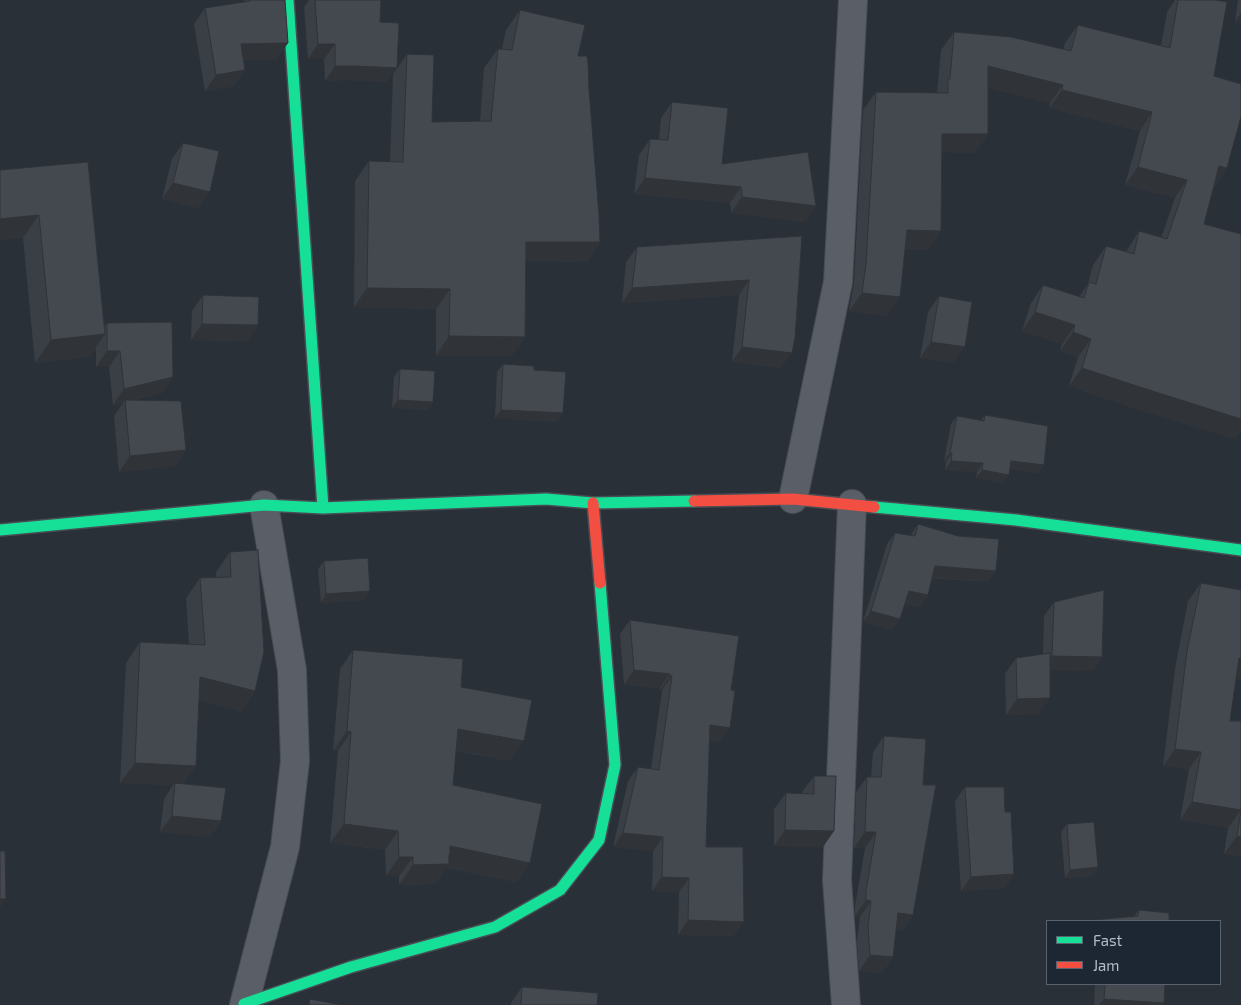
<!DOCTYPE html>
<html>
<head>
<meta charset="utf-8">
<style>
	body { margin:0 }
	#map { position:relative; width:1241px; height:1005px; overflow:hidden; background:#2a3038; font-family:"Exo 2",sans-serif }
	canvas { display:block }
	.legend { position:absolute; left:1046px; top:920px; width:175px; height:65px; box-sizing:border-box; background:#1d2633; border:1px solid #59626f; margin:0; padding:6px 9px; list-style:none; font-size:15px; color:#b4bcc9 }
	.legend li { display:flex; align-items:center; gap:10px; height:25px }
	.legend b { width:25px; border:1px solid #59626f }
</style>
</head>
<body>
<div id="map">
<canvas width="1241" height="1005"></canvas>
<ul class="legend">
<li><b style="height:6px;background:#16e098"></b>Fast</li>
<li><b style="height:6px;background:#f24e42"></b>Jam</li>
</ul>
</div>
<script>
const c = document.querySelector('canvas').getContext('2d');
c.lineJoin = 'round';
const shape = rows => new Path2D(rows.map(r => 'M' + r).join(''));
function stroke(path, color, width, dash) { c.strokeStyle = color; c.lineWidth = width; c.lineCap = dash ? 'butt' : 'round'; c.setLineDash(dash || []); c.stroke(path); }
function paint(path, color) { c.fillStyle = color; c.fill(path, 'evenodd'); }
const street = shape([
	[793,499,838,282,853,0],
	[244,1005,285,847,295,761,292,670,264,505],
	[846,1005,837,880,852,504]
]);
const fast = shape([
	[288,0,323,508],
	[874,507,1016,520,1241,550],
	[0,530,264,505,323,508,546,499,593,503,694,501],
	[244,1004,351,967,495,927,560,890,599,840,615,765,600,583]
]);
const jam = shape([
	[694,501,793,499,874,507],
	[593,503,600,583]
]);
const wall = shape([
	[245,0,285,0,288,43,276,60,244,60,245,70,234,86,205,91,194,24,205,8,244,2],
	[309,0,381,0,380,22,387,82,346,80,325,81,324,59,308,59,304,7],
	[1175,0,1216,0,1214,76,1227,168,1214,187,1214,186,1204,224,1241,234,1241,431,1235,439,1136,409,1069,386,1078,357,1060,351,1062,344,1022,331,1031,303,1043,285,1079,297,1088,284,1093,265,1106,246,1126,252,1127,250,1139,231,1161,238,1175,198,1125,185,1140,131,1049,108,1050,103,988,88,988,134,975,153,942,152,941,231,928,250,905,249,900,297,887,316,849,311,854,283,863,110,876,92,937,93,941,50,954,32,1063,50,1065,43,1078,25,1161,46,1167,12],
	[1238,0,1241,0,1241,23,1235,22],
	[520,10,578,56,589,89,600,242,587,262,526,261,525,337,511,356,436,356,436,309,354,307,355,181,369,161,390,162,393,74,407,54,432,122,480,121,484,68,498,49,502,49,506,30],
	[672,102,722,164,816,206,805,222,731,213,730,203,634,194,639,155,650,139,659,139,661,118],
	[183,143,210,192,198,208,162,199,172,159],
	[88,162,104,327,107,323,173,377,162,393,135,400,186,450,175,466,119,472,114,416,123,403,113,405,109,367,96,367,96,348,89,357,35,363,23,238,0,240,0,170],
	[802,236,781,368,732,362,739,295,622,303,626,262,637,247],
	[203,295,258,325,247,341,191,340,192,311],
	[939,296,953,363,920,358,928,312],
	[503,364,534,370,563,413,557,422,495,418,497,372],
	[400,369,433,402,428,410,392,408,394,377],
	[985,415,1044,465,1038,473,1010,469,1003,483,976,478,977,472,945,470,946,462,944,461,951,424,957,416,981,420],
	[918,524,996,571,988,582,932,578,928,595,920,607,905,604,892,630,863,622,887,544,895,533,910,536],
	[230,552,255,691,241,712,199,700,196,766,183,784,221,821,210,837,160,832,164,799,173,785,120,783,126,663,140,642,189,645,186,598,200,578,216,577,216,572],
	[324,561,365,600,321,603,318,569],
	[1201,583,1241,590,1241,679,1236,678,1230,721,1241,721,1241,856,1224,854,1228,828,1180,820,1189,769,1163,766,1175,669,1188,601],
	[1054,602,1102,657,1092,671,1050,670,1039,714,1006,715,1005,674,1016,658,1043,654,1044,616],
	[630,620,739,636,720,742,709,740,706,847,734,936,678,935,679,892,652,891,653,851,613,847,628,781,638,767,651,769,662,690,660,690,660,688,624,685,620,634],
	[353,650,461,687,510,761,456,751,453,785,530,863,516,882,446,868,435,884,399,885,399,876,386,876,385,850,330,843,338,751,333,751,340,669],
	[884,736,913,915,902,931,896,930,893,957,882,973,859,971,857,943,860,917,855,916,855,906,865,848,854,848,856,792,867,777,871,777,873,752],
	[814,776,823,847,774,846,774,809,786,793,802,793,802,792],
	[965,787,1005,812,1014,874,1005,888,961,891,955,801],
	[1067,824,1098,867,1092,876,1065,878,1061,832],
	[1139,910,1169,921,1134,916],
	[1095,984,1165,984,1164,1003,1162,1005,1094,1005],
	[522,987,597,1005,511,1005,511,1003]
]);
const shadedWall = shape([
	[1241,13,1241,23,1235,22],
	[288,43,276,60,230,60,241,44],
	[318,44,335,44,324,59,308,59],
	[335,66,356,66,397,68,387,82,346,80,325,81],
	[988,66,1063,85,1050,103,975,85],
	[245,70,234,86,205,91,216,75],
	[1062,90,1152,112,1140,131,1049,108],
	[942,134,988,134,975,153,929,152],
	[1219,166,1227,168,1214,187,1206,184],
	[1138,167,1187,180,1175,198,1125,185],
	[645,178,741,187,730,203,634,194],
	[173,183,210,192,198,208,162,199],
	[742,197,816,206,805,222,731,213],
	[39,215,23,238,0,240,0,219],
	[907,230,941,231,928,250,894,249],
	[526,242,600,242,587,262,512,261],
	[749,280,739,295,622,303,632,288],
	[367,288,450,289,436,309,354,307],
	[862,293,900,297,887,316,849,311],
	[1035,312,1075,325,1062,344,1022,331],
	[202,324,258,325,247,341,191,340],
	[1073,332,1091,339,1078,357,1060,351],
	[105,334,89,357,35,363,51,340],
	[449,336,525,337,511,356,436,356],
	[931,342,965,347,953,363,920,358],
	[742,347,792,353,781,368,732,362],
	[107,351,120,351,109,367,96,367],
	[1082,368,1241,419,1241,431,1235,439,1136,409,1069,386],
	[173,377,162,393,125,402,125,400,123,403,113,405,124,389],
	[398,400,433,402,428,410,392,408],
	[501,410,563,413,557,422,495,418],
	[186,450,175,466,119,472,130,456],
	[950,453,952,453,946,462,944,461],
	[951,461,983,463,977,472,945,470],
	[1011,461,1044,465,1038,473,1005,469],
	[982,470,1009,475,1003,483,976,478],
	[935,566,996,571,988,582,927,577],
	[370,591,365,600,321,603,326,594],
	[909,591,928,595,920,607,902,603],
	[871,611,900,619,892,630,863,622],
	[1052,656,1102,657,1092,671,1043,670],
	[1239,658,1241,659,1241,679,1226,676],
	[634,670,670,674,660,688,624,685],
	[670,676,672,676,662,690,660,690],
	[200,677,255,691,241,712,186,697],
	[1050,698,1039,714,1006,715,1017,699],
	[710,725,730,728,720,742,700,739],
	[458,729,524,741,510,761,444,748],
	[347,731,351,732,338,751,333,751],
	[1175,749,1201,752,1189,769,1163,766],
	[135,763,196,766,182,786,175,783,173,785,120,783],
	[1192,802,1241,810,1228,828,1180,820],
	[172,816,221,821,210,837,160,832],
	[344,824,398,831,385,850,330,843],
	[785,830,834,831,823,847,774,846],
	[865,832,876,832,865,848,854,848],
	[623,833,663,837,653,851,613,847],
	[1237,836,1241,837,1241,856,1224,854],
	[450,846,530,863,516,882,446,868,435,884,399,885,413,865],
	[399,857,413,857,399,876,386,876],
	[1098,867,1092,876,1065,878,1070,870],
	[1014,874,1005,888,961,891,971,877],
	[662,877,689,878,679,892,652,891],
	[0,899,6,899,0,908],
	[866,900,871,901,860,917,855,916],
	[898,913,913,915,902,931,887,928],
	[688,920,744,922,734,936,678,935],
	[870,955,893,957,882,973,859,971],
	[1104,999,1164,1003,1162,1005,1099,1005]
]);
const building = shape([
	[250,0,285,0,288,43,241,44,245,70,216,75,205,8,250,1,250,0],
	[315,0,381,0,380,22,399,23,397,68,356,66,335,66,335,44,318,44,315,0],
	[1178,0,1216,0,1227,2,1214,76,1241,84,1241,117,1227,168,1219,166,1204,224,1241,234,1241,419,1149,390,1082,368,1091,339,1073,332,1075,325,1035,312,1043,285,1084,298,1089,282,1096,284,1106,246,1134,254,1139,231,1167,239,1187,180,1138,167,1152,112,1062,90,1063,85,988,66,988,134,942,134,941,231,907,230,900,297,862,293,866,264,876,92,948,93,948,79,950,79,954,32,1011,37,1071,51,1078,25,1170,48,1178,0],
	[520,10,585,25,578,56,587,56,588,63,589,89,599,215,600,242,526,242,525,337,449,336,450,289,367,288,369,161,403,162,407,54,434,55,432,122,491,121,498,49,512,50,520,10],
	[672,102,728,108,722,164,808,152,816,206,742,197,741,187,645,178,650,139,668,140,672,102],
	[183,143,219,151,210,192,173,183,183,143],
	[88,162,105,334,51,340,39,215,0,219,0,170,88,162],
	[802,236,795,338,792,353,742,347,749,280,632,288,637,247,802,236],
	[203,295,259,297,258,325,202,324,203,295],
	[939,296,972,302,965,347,931,342,939,296],
	[172,322,173,377,124,389,120,351,107,351,107,323,172,322],
	[503,364,534,366,534,370,566,372,563,413,501,410,503,364],
	[400,369,435,371,433,402,398,400,400,369],
	[125,400,181,401,186,450,130,456,125,400],
	[985,415,1048,426,1044,465,1011,461,1009,475,982,470,983,463,951,461,952,453,950,453,957,416,984,421,985,415],
	[918,524,958,536,999,539,996,571,935,566,928,595,909,591,900,619,871,611,895,533,915,536,918,524],
	[258,550,264,652,255,691,200,677,196,766,135,763,140,642,205,645,200,578,231,577,230,552,258,550],
	[368,558,370,591,326,594,324,561,368,558],
	[1201,583,1241,590,1241,659,1239,658,1230,721,1241,721,1241,837,1237,836,1241,810,1192,802,1201,752,1175,749,1187,651,1201,583],
	[1104,590,1102,657,1052,656,1054,602,1104,590],
	[630,620,739,636,731,690,735,691,730,728,710,725,706,847,743,847,744,922,688,920,689,878,662,877,663,837,623,833,638,767,659,770,672,676,670,676,670,674,634,670,630,620],
	[353,650,463,659,461,687,532,700,524,741,458,729,453,785,542,804,530,863,450,846,450,855,449,855,449,864,413,865,413,857,399,857,398,831,344,824,351,732,347,731,353,650],
	[1050,653,1050,698,1017,699,1016,658,1050,653],
	[884,736,926,739,923,785,936,785,913,915,898,913,893,957,870,955,868,927,871,901,866,900,866,891,876,832,865,832,867,777,881,777,884,736],
	[814,776,836,776,834,831,785,830,786,793,814,794,814,776],
	[175,783,226,788,221,821,172,816,175,783],
	[965,787,1004,787,1005,812,1011,812,1014,874,971,877,965,787],
	[1094,822,1098,867,1070,870,1067,824,1094,822],
	[0,851,5,851,6,899,0,899,0,851],
	[1139,910,1169,913,1169,921,1082,921,1138,916,1139,910],
	[1105,984,1165,984,1164,1003,1104,999,1105,984],
	[522,987,598,993,597,1005,521,1005,522,987],
	[310,999,342,1005,309,1005,310,999]
]);
stroke(street, '#484c53', 30);
stroke(fast, '#484c53', 14);
stroke(jam, '#484c53', 14);
stroke(street, '#5a5e66', 28);
stroke(fast, '#16e098', 11);
stroke(jam, '#f24e42', 11);
paint(wall, '#3a3f45');
paint(shadedWall, '#303338');
paint(building, '#444950');
stroke(building, '#303338', 1);
</script>
</body>
</html>
